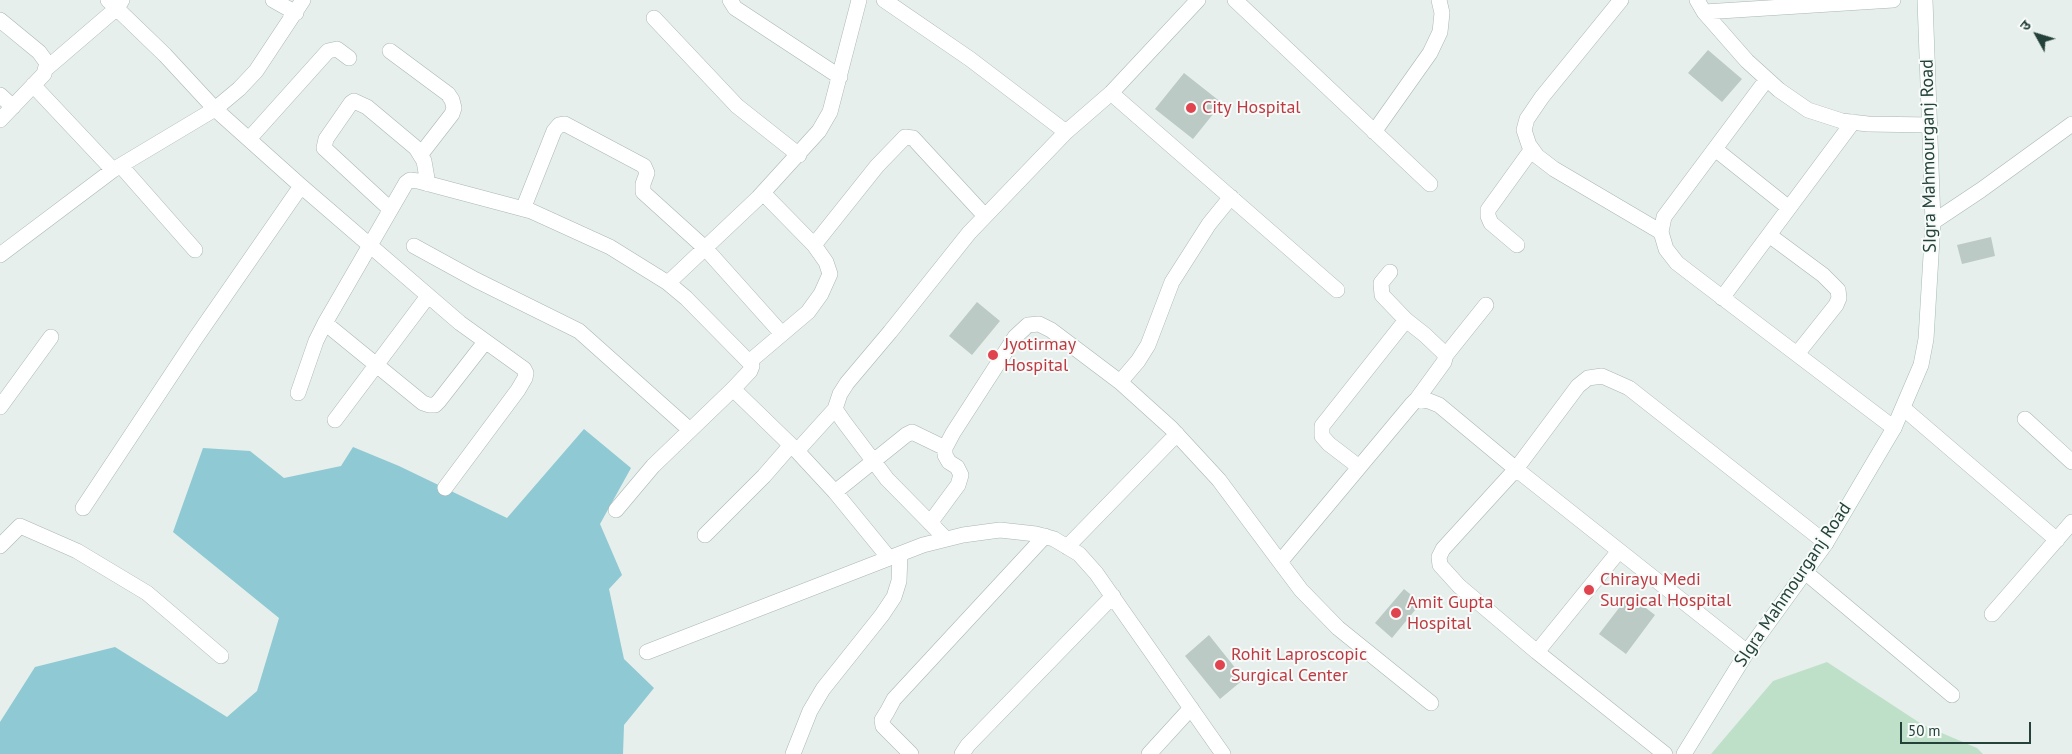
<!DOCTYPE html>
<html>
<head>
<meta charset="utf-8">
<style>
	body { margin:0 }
	#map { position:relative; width:2072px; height:754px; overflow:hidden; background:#e6efeb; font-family:"PT Sans","Noto Sans Devanagari",sans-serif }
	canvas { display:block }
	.north { position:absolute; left:2012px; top:10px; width:50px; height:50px; -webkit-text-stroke:4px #f7fbf9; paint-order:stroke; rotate:309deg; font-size:14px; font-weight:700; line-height:20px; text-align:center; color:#24423a }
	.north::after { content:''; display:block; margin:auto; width:18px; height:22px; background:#24423a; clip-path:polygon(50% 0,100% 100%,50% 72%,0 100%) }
	.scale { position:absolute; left:1900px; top:722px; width:131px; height:22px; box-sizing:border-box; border:2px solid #24423a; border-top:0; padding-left:6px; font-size:15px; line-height:18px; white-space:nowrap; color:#24423a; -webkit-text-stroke:4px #f7fbf9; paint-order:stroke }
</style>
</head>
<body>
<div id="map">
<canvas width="2072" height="754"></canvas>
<div class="north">उ</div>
<div class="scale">50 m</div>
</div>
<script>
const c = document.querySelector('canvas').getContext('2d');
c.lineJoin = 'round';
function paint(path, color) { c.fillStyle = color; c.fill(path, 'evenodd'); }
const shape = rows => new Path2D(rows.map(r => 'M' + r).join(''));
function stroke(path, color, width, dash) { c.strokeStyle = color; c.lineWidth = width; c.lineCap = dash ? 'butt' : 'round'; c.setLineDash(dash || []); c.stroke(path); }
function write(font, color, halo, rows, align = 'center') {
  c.font = font + ' "PT Sans",sans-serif'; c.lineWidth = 4; c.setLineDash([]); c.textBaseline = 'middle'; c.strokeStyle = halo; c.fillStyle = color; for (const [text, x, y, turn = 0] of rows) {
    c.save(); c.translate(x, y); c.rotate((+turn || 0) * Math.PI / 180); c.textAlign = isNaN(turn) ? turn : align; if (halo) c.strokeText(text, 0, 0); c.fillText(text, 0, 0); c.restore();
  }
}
const green = shape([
	[1827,662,1923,725,1977,748,1983,754,1711,754,1773,681]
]);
const water = shape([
	[584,429,631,468,600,524,622,575,609,589,624,659,654,688,624,725,623,754,0,754,0,722,35,667,115,647,227,717,257,691,279,618,173,532,203,448,250,451,284,478,341,466,353,447,399,466,507,518]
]);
const building = shape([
	[1708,50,1742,79,1722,102,1688,73],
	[1184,73,1222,103,1193,139,1155,109],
	[1991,237,1995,256,1962,264,1957,245],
	[977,302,1000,321,972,355,949,336],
	[1404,589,1421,603,1392,638,1375,623],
	[1629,595,1655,615,1626,654,1599,634],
	[1209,635,1244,679,1220,699,1185,656]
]);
const street = shape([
	[108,0,165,55,215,109,301,186,460,323,524,369,526,373,525,378,518,390,445,488],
	[273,0,296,13],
	[730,0,735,8,840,77],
	[884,0,970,59,1066,132],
	[1235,0,1430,184],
	[1621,0,1542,97,1527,119,1524,130,1529,145,1537,156,1554,169,1661,232],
	[1697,0,1704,12,1747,61,1779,90,1808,110,1842,121,1868,124,1930,125],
	[1704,12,1893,0],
	[654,18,737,106,799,155],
	[0,20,39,52,47,63,44,74,0,120],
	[390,51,448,94,452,100,454,108,452,114,421,154],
	[47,68,117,8,122,0],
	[1767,79,1664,217,1661,232,1666,249,1677,263,1690,273,1894,428],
	[33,85,113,170],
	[1111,93,1337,290],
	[0,95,13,107],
	[1374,132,1430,53,1440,32,1442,13,1439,0],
	[249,139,328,51,337,49,349,58],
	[1715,149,1789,208],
	[121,166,195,250],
	[390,209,324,148,326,139,351,103,354,101,367,107,416,148,424,161,428,184],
	[523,209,554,131,559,125,565,124,644,166,647,173,643,184,643,192,706,249,782,334],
	[1933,222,1981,190,2072,124],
	[1769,235,1823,275,1838,290,1839,298,1836,305,1797,354],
	[814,245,877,166,905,137,913,138,985,216],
	[1517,245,1491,223,1488,216,1488,210,1532,149],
	[414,246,476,280,579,331,690,430],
	[0,255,113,170,215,109,239,89,256,71,303,0],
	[1390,272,1381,283,1382,295,1406,320,1425,335,1446,355,1444,362,1417,399],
	[668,283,758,198,819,131,830,112,859,0],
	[1722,298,1853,122],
	[325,323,423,403,429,405,435,405,439,401,485,342],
	[1446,355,1486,305],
	[749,362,808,312,821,294,830,274,826,262,814,245,763,193],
	[1120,382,1138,361,1148,345,1172,282,1209,224,1231,197],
	[733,389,797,451,835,492,889,558],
	[298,393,316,341,325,323,406,183,410,180,418,181,531,211,610,247,668,283,686,298,749,362,752,366,750,371,733,389,653,466,616,510],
	[0,407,51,337],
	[1903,408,2057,540],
	[2025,419,2072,462],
	[335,420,428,296],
	[797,451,835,409],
	[1359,467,1329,444,1322,436,1322,426,1406,320],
	[835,492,906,435,912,432,945,448],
	[83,508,195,339,301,186],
	[930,523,958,485,961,475,957,467,949,462,945,455,945,448,953,433,1015,337,1028,325,1039,324,1051,330,1120,382,1171,428,1219,480,1280,562,1412,404,1417,399,1429,401,1439,405,1516,469,1747,652],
	[705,535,764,476,791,445],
	[946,539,887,479,844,422,835,409,840,394,847,383,890,332,969,233,1066,132,1111,93,1198,0],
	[0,546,20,526,77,551,147,593,221,656],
	[1067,547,1177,434],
	[1280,562,1301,590,1338,628,1431,703],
	[1805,572,1952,695],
	[1992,614,2072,522],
	[647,652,923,545,963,535,1000,530,1036,534,1054,539,1079,554,1096,573,1223,754],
	[1537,652,1619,551],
	[793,754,810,711,823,689,882,615,894,597,899,581,900,554],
	[911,754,883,726,882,720,887,712,894,699,1045,536],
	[962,754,968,745,1113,596],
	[1149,754,1191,708],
	[1665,754,1537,652,1459,586,1440,565,1439,557,1443,549,1516,469,1578,386,1588,378,1602,376,1629,388,1826,543]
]);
const secondary = shape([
	[1684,754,1747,652,1826,543,1894,428,1921,365,1926,339,1933,222,1925,0]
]);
const markers = [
	[1191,108,6,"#e0444e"],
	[993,355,6,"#e0444e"],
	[1589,590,6,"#e0444e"],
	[1396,613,6,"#e0444e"],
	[1220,665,6,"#e0444e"]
];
const healthNames = [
	["City Hospital",1202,108],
	["Jyotirmay",1004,345],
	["Hospital",1004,366],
	["Chirayu Medi",1600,580],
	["Surgical Hospital",1600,601],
	["Amit Gupta",1407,603],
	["Hospital",1407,624],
	["Rohit Laproscopic",1231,655],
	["Surgical Center",1231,676]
];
const streetNames = [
	["SIgra Mahmourganj Road",1929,156,-91],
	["SIgra Mahmourganj Road",1793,585,-56]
];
paint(green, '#bfe0c8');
paint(water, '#8ec9d4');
paint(building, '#bbcac4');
stroke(street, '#a8b8b2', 16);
stroke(secondary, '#a4bbb3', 16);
stroke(street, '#fff', 15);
stroke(secondary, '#fff', 15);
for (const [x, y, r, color] of markers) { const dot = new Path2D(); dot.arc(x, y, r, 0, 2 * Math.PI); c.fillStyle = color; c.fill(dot); stroke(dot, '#f7fbf9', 2); }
write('18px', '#be3a42', '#f7fbf9', healthNames, 'left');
write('18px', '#24423a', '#f7fbf9', streetNames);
</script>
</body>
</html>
